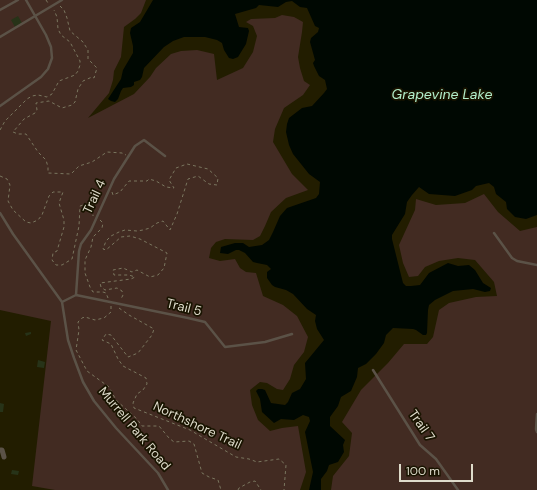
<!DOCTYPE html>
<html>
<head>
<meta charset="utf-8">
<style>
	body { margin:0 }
	#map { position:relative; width:537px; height:490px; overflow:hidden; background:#221d00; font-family:"DM Sans",sans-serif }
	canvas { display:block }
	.scale { position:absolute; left:399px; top:464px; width:74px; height:18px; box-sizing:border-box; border:2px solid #dedbca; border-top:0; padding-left:5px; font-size:12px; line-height:14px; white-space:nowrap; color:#dedbca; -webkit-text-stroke:3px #191400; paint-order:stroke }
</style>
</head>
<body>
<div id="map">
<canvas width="537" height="490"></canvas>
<div class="scale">100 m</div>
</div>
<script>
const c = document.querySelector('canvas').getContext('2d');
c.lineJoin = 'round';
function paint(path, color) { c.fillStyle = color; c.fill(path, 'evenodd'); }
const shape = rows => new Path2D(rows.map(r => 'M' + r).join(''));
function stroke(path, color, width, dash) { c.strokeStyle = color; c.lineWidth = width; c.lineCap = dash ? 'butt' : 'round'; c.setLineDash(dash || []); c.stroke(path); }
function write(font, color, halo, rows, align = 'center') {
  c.font = font + ' "DM Sans",sans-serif'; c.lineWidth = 3.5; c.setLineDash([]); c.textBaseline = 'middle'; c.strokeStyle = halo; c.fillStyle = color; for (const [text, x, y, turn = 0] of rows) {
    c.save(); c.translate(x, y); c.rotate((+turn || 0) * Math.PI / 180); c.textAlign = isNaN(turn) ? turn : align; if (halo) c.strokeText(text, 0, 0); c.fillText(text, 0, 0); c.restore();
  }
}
const green = shape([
	[0,0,146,0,141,13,135,19,124,27,121,57,114,71,113,80,109,93,88,118,134,94,150,77,156,68,171,54,181,51,197,50,214,54,217,80,243,68,253,52,257,36,253,26,246,22,251,19,275,18,282,15,294,17,303,22,302,32,298,57,300,68,304,81,310,85,303,95,284,108,275,129,273,142,292,174,308,190,286,198,271,212,265,226,260,236,253,240,225,239,216,242,211,248,209,258,220,261,235,259,240,268,246,272,256,273,263,296,283,305,297,316,308,337,304,352,294,365,290,379,283,390,277,389,267,383,260,382,250,390,252,405,258,420,270,431,282,428,298,426,306,472,300,490,55,490,32,486,51,321,0,310],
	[484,194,498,212,520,231,537,227,537,490,331,490,333,476,349,456,352,433,342,422,361,390,388,363,404,344,427,344,433,337,439,310,449,303,476,297,497,296,494,282,475,260,458,258,439,261,425,267,418,276,409,277,403,263,399,245,415,210,416,199,436,205,465,203]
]);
const water = shape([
	[153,0,537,0,537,215,526,219,515,217,507,209,506,202,496,194,494,187,489,183,476,186,472,190,455,196,429,194,419,187,412,195,407,202,405,214,392,235,392,239,403,283,406,286,411,286,420,285,429,273,448,263,458,266,469,265,475,270,483,283,491,288,490,291,485,292,473,289,453,291,435,300,429,305,428,310,427,333,426,335,423,335,416,330,413,329,393,328,386,335,384,343,376,354,366,364,358,368,357,377,351,391,341,397,338,406,330,417,330,426,345,440,343,445,344,452,338,462,329,465,327,471,321,479,321,490,309,490,313,472,305,432,310,421,309,417,303,415,294,420,281,419,274,423,262,412,260,399,256,391,258,389,262,389,265,390,271,403,285,405,288,402,292,393,300,389,306,379,305,363,324,340,317,329,315,321,316,315,307,309,293,294,286,290,275,287,272,285,267,278,267,272,271,269,267,265,257,263,253,262,245,253,239,250,236,250,228,254,220,253,221,247,235,243,243,243,249,247,262,245,269,240,273,232,280,216,287,208,316,198,319,194,320,182,309,174,293,154,289,145,286,132,287,124,289,118,302,108,312,106,324,93,327,89,325,80,319,76,314,66,313,63,315,60,310,42,311,38,318,32,319,28,315,26,307,8,300,7,292,1,286,2,278,7,259,5,256,8,235,14,239,27,248,28,249,31,246,44,238,57,233,59,229,58,224,50,222,43,217,40,205,37,184,37,173,41,164,47,144,68,142,77,140,80,134,82,134,85,131,87,123,88,121,91,118,99,115,102,111,101,108,99,121,79,123,70,133,53,133,46,130,33,131,28,140,22]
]);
const building = shape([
	[18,16,22,23,15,27,11,20],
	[31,332,31,334,26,336,25,333],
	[38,360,45,362,44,368,37,367],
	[0,403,4,404,3,412,0,412],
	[12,470,19,471,18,475,11,474]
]);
const path = shape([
	[46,0,48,3],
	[60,6,64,10,67,18,70,31,83,42,88,50,88,59,97,68,94,78,92,77,83,81,78,89,75,102,72,105,62,108,49,101,36,103,37,110,35,113,24,119,13,132,18,134,26,134,38,152,46,160,48,167,48,173,71,174,79,166,92,162,107,152,122,153,126,155],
	[0,130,5,121,27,99,32,96,38,95,47,97,52,94,59,81,75,75,78,71,80,65,80,61,70,42,61,35,58,29,57,17,54,10],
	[0,176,7,179,10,185,8,201,13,210,26,222,31,223,38,220,42,215,49,196,53,192,63,192,59,203,64,220,64,227,57,251,53,253,52,260,56,265,62,265,72,259,79,226,80,206,90,203,93,205,93,216],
	[112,192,113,195,120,192,129,181,147,181,149,179,156,181,166,187,174,188,169,180,176,168,187,164,208,169,218,178,217,185,209,184,198,176,188,179,177,214,170,230,163,221,157,223,150,228,143,230,137,231,125,230,119,232,111,236,106,241,103,249,106,250,121,237,130,236,140,239,167,253,164,268,158,275,150,277,137,270,132,272,123,268,113,270,114,275,129,275,135,277,131,279,100,283,101,287,105,290,117,288,122,291,123,295,121,299],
	[100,220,103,223,102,228,93,237,91,247,85,260,85,273,90,287,93,292,103,292,106,293,108,298],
	[111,306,111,312,104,318,95,320,85,317,82,318,78,322,79,330,76,350,87,371,109,387,116,400,137,419,142,426,159,426,169,438,174,442,189,441,194,444,202,473,209,477,218,480,221,490],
	[119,308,129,315,154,329,152,335,138,353,128,357,111,335,106,334,102,340,111,344,118,359,123,366,146,378,147,384,143,390,137,394,133,403,134,408,190,430,236,457,249,459,257,462,279,459,286,465,284,490],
	[238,490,239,488,250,482,255,481,261,490]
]);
const service = shape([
	[0,10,18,0],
	[0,37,62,0],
	[0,106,41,77,48,69,52,58,51,47,46,35,26,0],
	[0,213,13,234,62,302,68,340,74,358,83,382,94,401,116,428,158,473,168,490],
	[494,233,512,258,517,261,537,265],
	[76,295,79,251,81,244,91,230,114,179,135,146,144,140,165,156],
	[62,302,76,295,188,318,205,322,225,347,265,342,292,334],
	[373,370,420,445,436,459,458,490],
	[537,414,536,429,537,432]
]);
const minor = shape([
	[0,450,2,450,4,457]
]);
const streetNames = [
	["Trail 4",95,197,-65],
	["Trail 5",184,308,14],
	["Northshore Trail",197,426,25],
	["Trail 7",421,426,55],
	["Murrell Park Road",134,429,50]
];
const waterNames = [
	["Grapevine Lake",442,95]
];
paint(green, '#422b22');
paint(water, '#000802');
paint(building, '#273318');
stroke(path, '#7a765f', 1, [3, 3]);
stroke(service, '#5b5247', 2.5);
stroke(minor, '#5b5247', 5);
write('13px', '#dedbca', '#191400', streetNames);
write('italic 14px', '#b3eeca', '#191400', waterNames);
</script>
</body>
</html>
